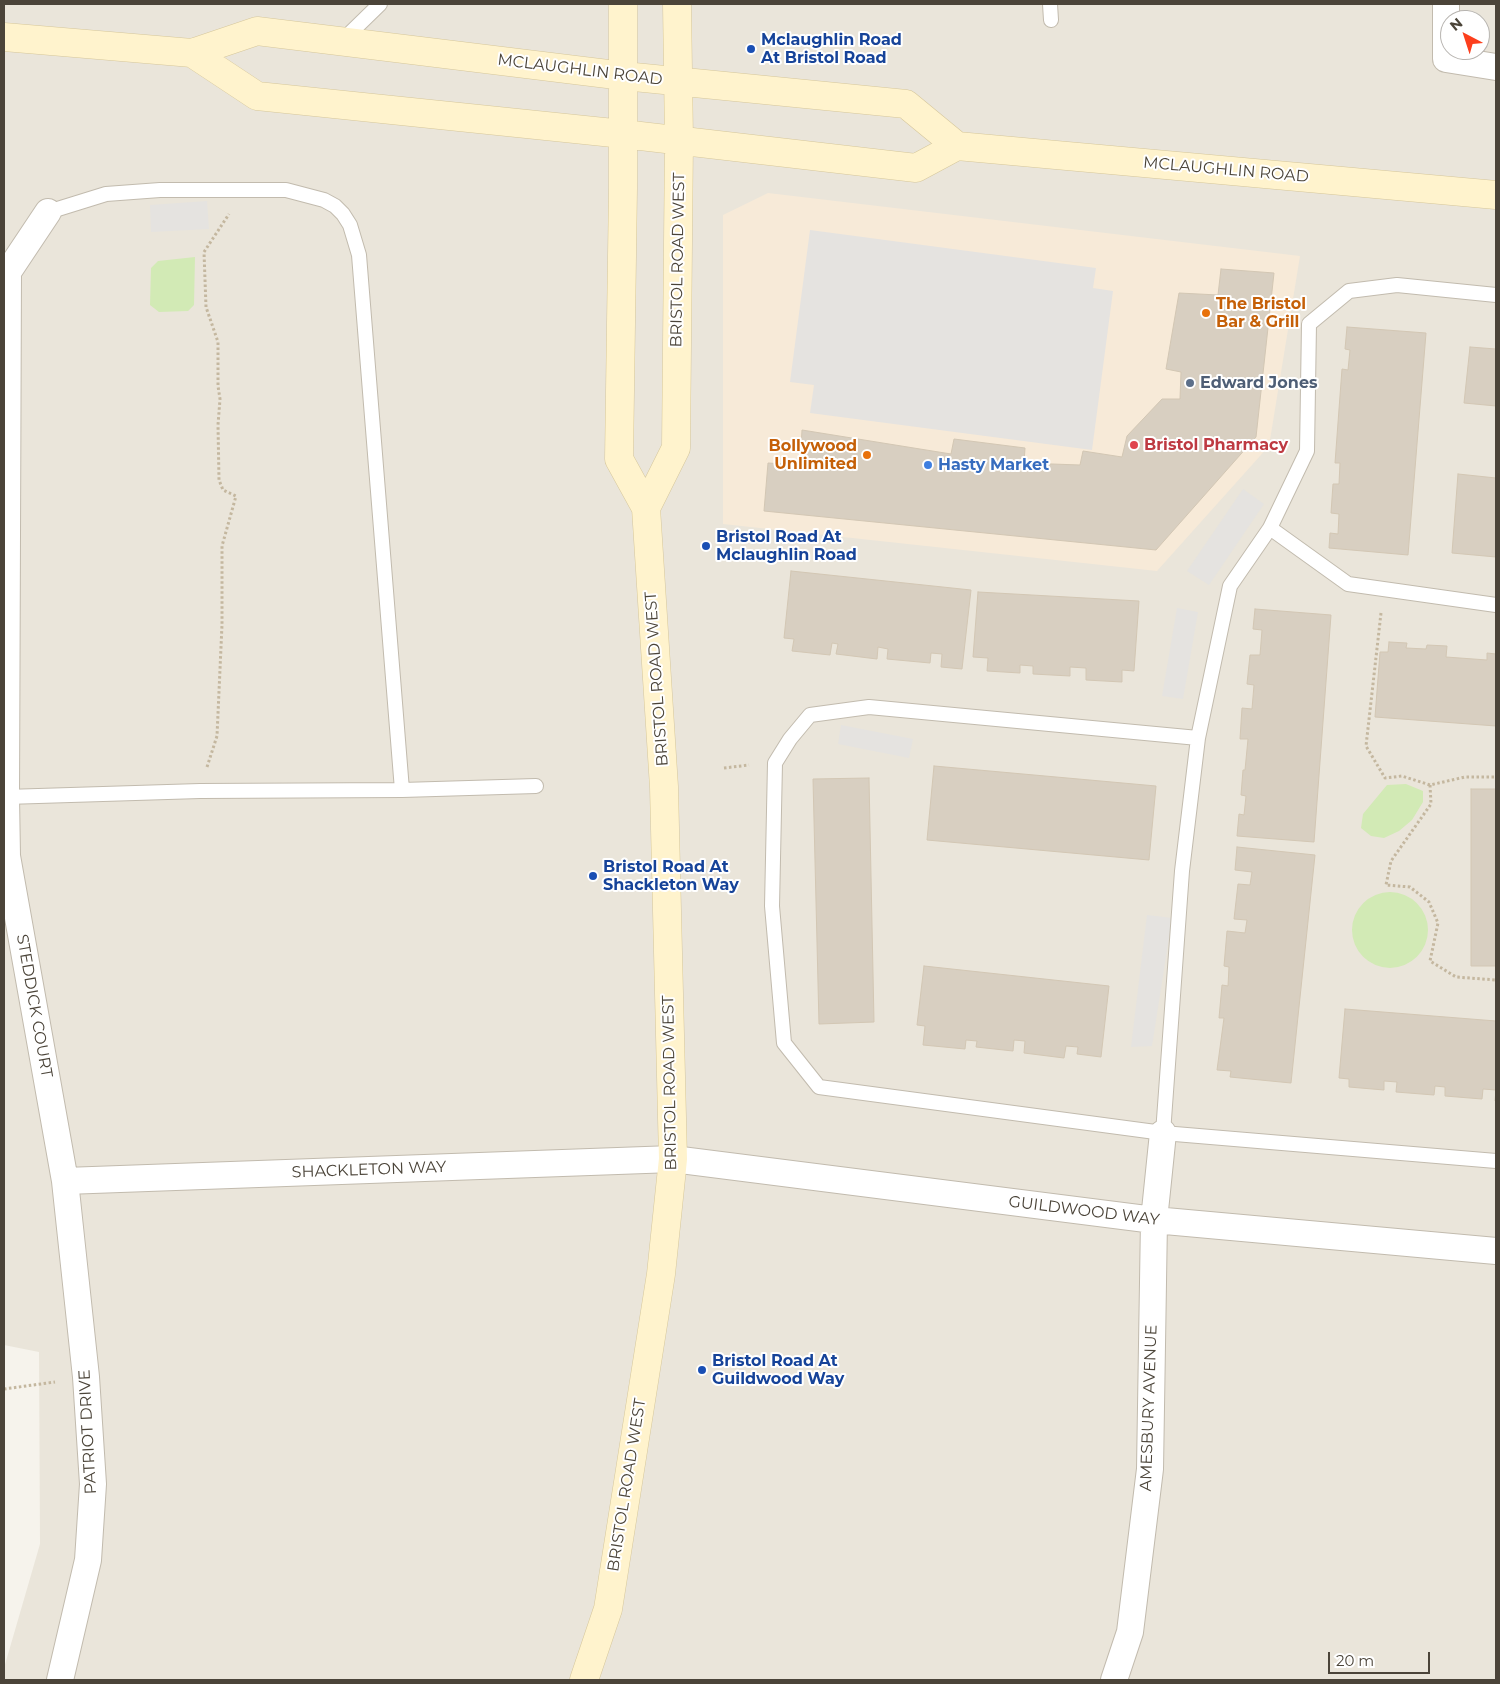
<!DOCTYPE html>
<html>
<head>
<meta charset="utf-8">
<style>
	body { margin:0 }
	#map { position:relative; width:1500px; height:1684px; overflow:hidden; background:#f6f3ec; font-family:Montserrat,sans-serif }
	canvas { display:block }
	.frame { position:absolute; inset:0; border:5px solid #4b4439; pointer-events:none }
	.north { position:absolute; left:1440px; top:10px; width:50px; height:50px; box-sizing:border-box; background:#fff; border:1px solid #b7b4b0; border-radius:50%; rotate:320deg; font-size:14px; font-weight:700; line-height:20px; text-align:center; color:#4b4439 }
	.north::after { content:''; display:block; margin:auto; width:18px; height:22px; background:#fc3f1d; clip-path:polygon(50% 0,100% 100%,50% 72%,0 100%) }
	.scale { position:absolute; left:1328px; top:1652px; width:102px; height:22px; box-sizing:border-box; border:2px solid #4b4439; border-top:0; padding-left:6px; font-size:15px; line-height:18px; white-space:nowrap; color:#4b4439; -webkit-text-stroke:4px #fff; paint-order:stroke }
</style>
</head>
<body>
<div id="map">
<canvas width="1500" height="1684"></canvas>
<div class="frame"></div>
<div class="north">N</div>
<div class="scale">20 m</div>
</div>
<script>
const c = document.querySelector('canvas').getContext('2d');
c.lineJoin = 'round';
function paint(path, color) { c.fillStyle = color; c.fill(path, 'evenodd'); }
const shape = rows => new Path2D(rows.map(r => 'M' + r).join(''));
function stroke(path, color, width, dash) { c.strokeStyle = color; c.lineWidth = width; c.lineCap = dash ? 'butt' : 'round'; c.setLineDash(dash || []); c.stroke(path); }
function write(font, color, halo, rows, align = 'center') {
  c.font = font + ' Montserrat,sans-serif'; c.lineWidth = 4; c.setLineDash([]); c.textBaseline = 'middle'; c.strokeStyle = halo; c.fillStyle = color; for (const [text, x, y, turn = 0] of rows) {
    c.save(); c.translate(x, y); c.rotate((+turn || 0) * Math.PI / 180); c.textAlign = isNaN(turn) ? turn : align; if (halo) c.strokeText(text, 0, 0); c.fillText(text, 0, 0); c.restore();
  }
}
const residential = shape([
	[4,4,1496,4,1496,1680,4,1680,4,1668,40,1544,39,1352,4,1345],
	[1450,20,1480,20,1480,50,1450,50]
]);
const commercial = shape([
	[768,193,1300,256,1269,446,1157,571,723,524,723,215]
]);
const green = shape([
	[195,257,194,305,188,311,159,312,150,305,151,268,158,261],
	[1406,784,1423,791,1423,802,1412,820,1399,831,1384,838,1371,836,1361,828,1363,814,1387,785],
	'1352 930a38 38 0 1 1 76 0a38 38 0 1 1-76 0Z'
]);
const parking = shape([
	[207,201,209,229,151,232,150,205],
	[810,230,1096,268,1093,288,1113,291,1092,450,810,413,814,385,790,382],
	[1243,489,1264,504,1209,585,1187,571],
	[1177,608,1198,612,1183,699,1162,696],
	[841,725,913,739,909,758,838,744],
	[1147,915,1172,918,1152,1046,1131,1047]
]);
const building = shape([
	[1221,269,1274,273,1256,437,1156,550,764,511,768,463,800,465,802,430,951,454,954,439,1025,448,1024,463,1080,465,1083,451,1122,457,1127,436,1162,399,1180,399,1181,372,1166,369,1179,293,1218,295,1221,269],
	[1347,327,1426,333,1408,555,1329,548,1330,533,1338,534,1339,514,1331,513,1333,484,1339,484,1340,463,1335,463,1342,369,1348,370,1350,350,1345,349,1347,327],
	[1470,347,1496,349,1496,406,1464,403,1470,347],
	[1458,474,1496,478,1496,557,1452,553,1458,474],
	[791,571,971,590,962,669,941,667,942,654,931,653,930,663,887,659,888,649,878,647,877,659,836,654,838,644,832,643,830,655,792,651,794,639,784,638,791,571],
	[978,592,1139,601,1134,671,1122,670,1122,682,1086,680,1086,668,1070,667,1070,676,1033,674,1033,666,1020,665,1020,673,987,671,988,658,973,657,978,592],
	[1255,609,1331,615,1314,842,1237,836,1239,814,1244,815,1246,796,1241,795,1243,770,1245,770,1248,739,1240,739,1242,708,1252,709,1254,685,1247,684,1250,655,1260,655,1262,630,1253,629,1255,609],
	[1389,642,1407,643,1406,648,1426,649,1427,645,1447,646,1446,657,1487,660,1487,653,1496,654,1496,726,1375,717,1380,652,1388,652,1389,642],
	[934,766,1156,786,1149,860,927,840,934,766],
	[869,778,874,1022,819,1024,813,779,869,778],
	[1471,789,1496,789,1496,966,1471,966,1471,789],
	[1237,847,1315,855,1291,1083,1230,1077,1231,1071,1217,1070,1224,1018,1219,1018,1222,985,1228,986,1229,967,1224,966,1227,931,1245,933,1247,920,1234,919,1238,884,1250,885,1252,872,1235,870,1237,847],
	[924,966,1109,986,1101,1057,1077,1054,1078,1047,1066,1046,1064,1058,1024,1053,1025,1041,1014,1040,1013,1051,976,1047,977,1041,966,1040,965,1049,923,1045,925,1026,917,1025,924,966],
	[1345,1009,1496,1021,1496,1101,1495,1101,1496,1090,1483,1089,1482,1099,1445,1096,1445,1087,1435,1086,1434,1095,1396,1092,1397,1082,1384,1081,1384,1090,1349,1087,1349,1079,1339,1078,1345,1009]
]);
const path = shape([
	[1381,613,1366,746,1385,778,1402,776,1430,785,1465,777,1496,777],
	[207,767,217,736,222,625,222,546,236,496,223,490,219,480,218,425,220,399,218,386,218,342,206,307,204,252,229,214],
	[724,768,749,765],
	[1430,785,1431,804,1391,861,1386,885,1410,887,1429,902,1438,923,1430,961,1456,977,1496,980],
	[4,1389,55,1382]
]);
const lane = shape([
	[1050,4,1051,20],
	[342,41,380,4],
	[48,212,106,194,160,190,286,190,324,200,335,206,343,214,350,225,359,255,402,790],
	[1270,528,1348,584,1496,605],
	[1198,738,869,707,810,715,790,739,775,763,772,906,784,1043,819,1087,1163,1133,1496,1161],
	[6,797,200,791,402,790,536,786],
	[1163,1133,1182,871,1198,738,1230,586,1270,528,1307,451,1309,324,1349,291,1397,285,1496,295]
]);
const street = shape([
	[1446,4,1446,59,1496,67],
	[48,212,8,272,6,797,7,856,65,1181,86,1377,93,1484,88,1560,60,1680],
	[65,1181,673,1159,1154,1220,1496,1251],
	[1114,1680,1130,1632,1150,1469,1154,1220,1163,1133]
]);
const secondary = shape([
	[4,37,192,53,257,31,624,76,906,104,957,146],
	[192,53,257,96,623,134,916,168,957,146,1496,195],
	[646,508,676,448,679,140,677,4],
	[584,1680,608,1609,661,1274,673,1159,664,787,646,508,619,459,623,188,623,4]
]);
const markers = [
	[751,49,5,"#1a4fb4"],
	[1206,313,5,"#e8710a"],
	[1190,383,5,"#5c6f8a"],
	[1134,445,5,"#e0444e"],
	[867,455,5,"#e8710a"],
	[928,465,5,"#3f7fe0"],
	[706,546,5,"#1a4fb4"],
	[593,876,5,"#1a4fb4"],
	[702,1370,5,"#1a4fb4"]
];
const transitNames = [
	["Mclaughlin Road",761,40],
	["At Bristol Road",761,58],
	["Bristol Road At",716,537],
	["Mclaughlin Road",716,555],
	["Bristol Road At",603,867],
	["Shackleton Way",603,885],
	["Bristol Road At",712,1361],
	["Guildwood Way",712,1379]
];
const streetNames = [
	["MCLAUGHLIN ROAD",580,70,7],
	["MCLAUGHLIN ROAD",1226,170,5],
	["BRISTOL ROAD WEST",678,260,-89],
	["BRISTOL ROAD WEST",657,679,-94],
	["STEDDICK COURT",34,1006,80],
	["BRISTOL ROAD WEST",670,1083,-91],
	["SHACKLETON WAY",369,1170,-2],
	["GUILDWOOD WAY",1084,1211,7],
	["AMESBURY AVENUE",1149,1408,-88],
	["PATRIOT DRIVE",88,1432,-93],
	["BRISTOL ROAD WEST",627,1485,-81]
];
const foodNames = [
	["The Bristol",1216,304],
	["Bar & Grill",1216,322],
	["Bollywood",857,446,"right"],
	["Unlimited",857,464,"right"]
];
const serviceNames = [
	["Edward Jones",1200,383]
];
const healthNames = [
	["Bristol Pharmacy",1144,445]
];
const shopNames = [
	["Hasty Market",938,465]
];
paint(residential, '#eae5da');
paint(commercial, '#f7ead8');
paint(green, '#d2eab5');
paint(parking, '#e5e3e0');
paint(building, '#d8cfc1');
stroke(building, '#d3c7b4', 1);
stroke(lane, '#c2bbae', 16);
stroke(street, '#c2bbae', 28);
stroke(secondary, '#d6c79b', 29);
stroke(path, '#c4b79f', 3, [2.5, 2.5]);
stroke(lane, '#fff', 14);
stroke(street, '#fff', 26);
stroke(secondary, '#fff3cd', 28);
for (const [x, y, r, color] of markers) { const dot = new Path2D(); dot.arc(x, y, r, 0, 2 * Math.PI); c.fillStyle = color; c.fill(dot); stroke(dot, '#fff', 2); }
write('bold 16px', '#164399', '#fff', transitNames, 'left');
write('16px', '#4b4439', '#fff', streetNames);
write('bold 16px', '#c56008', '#fff', foodNames, 'left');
write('bold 16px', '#4e5e75', '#fff', serviceNames, 'left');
write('bold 16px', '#be3a42', '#fff', healthNames, 'left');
write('bold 16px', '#366cbe', '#fff', shopNames, 'left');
</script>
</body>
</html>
